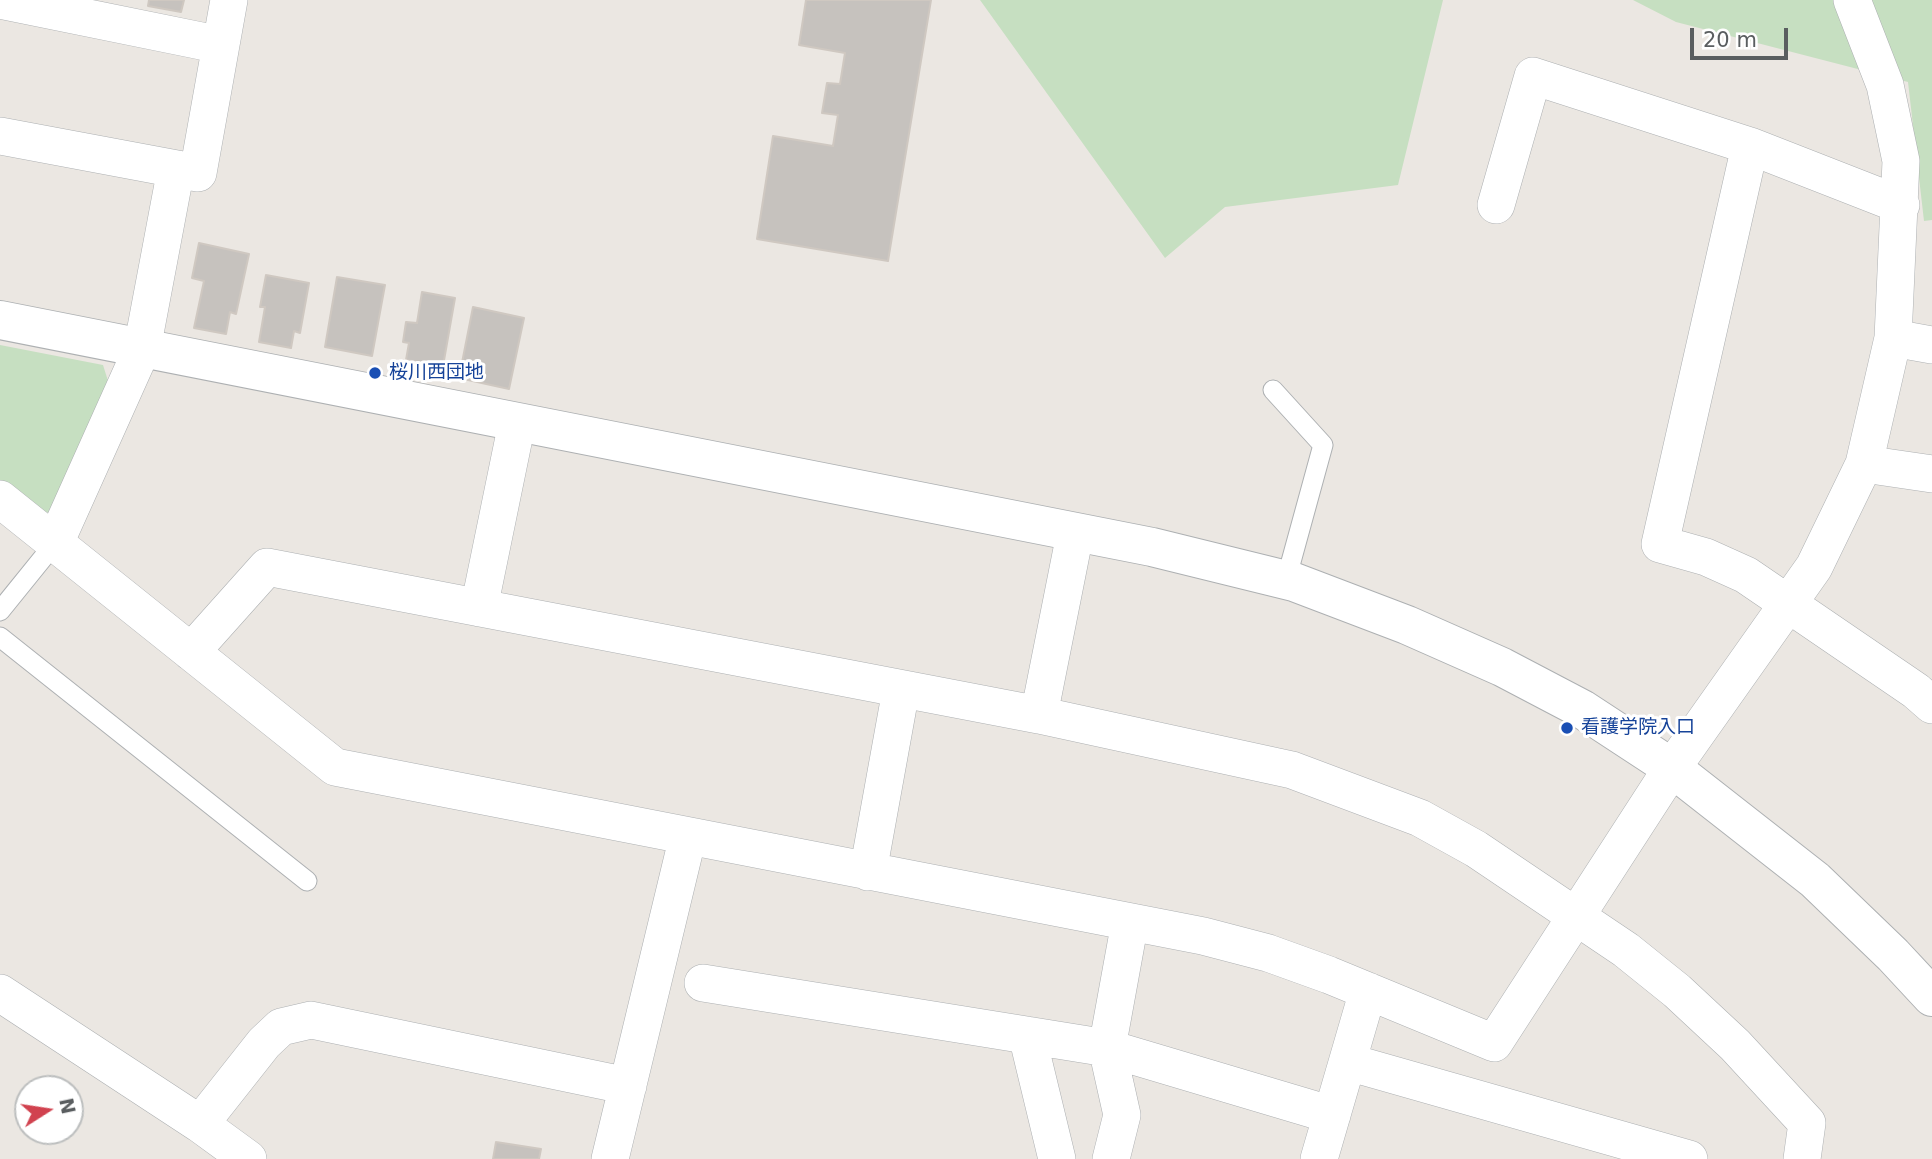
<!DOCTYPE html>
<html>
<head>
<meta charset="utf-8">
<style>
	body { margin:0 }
	#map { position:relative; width:1932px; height:1159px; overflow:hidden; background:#ebe7e2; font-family:"DejaVu Sans",sans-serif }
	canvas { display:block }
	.north { position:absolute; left:14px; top:1075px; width:70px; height:70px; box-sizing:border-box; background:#fff; border:2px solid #bdbfbf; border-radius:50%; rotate:78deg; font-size:19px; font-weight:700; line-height:28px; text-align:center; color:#5a5e60 }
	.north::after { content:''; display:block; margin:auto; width:24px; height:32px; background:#d1424f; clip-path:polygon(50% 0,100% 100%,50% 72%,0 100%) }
	.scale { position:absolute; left:1690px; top:28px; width:98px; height:32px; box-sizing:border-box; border:4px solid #5a5e60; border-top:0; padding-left:9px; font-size:21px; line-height:24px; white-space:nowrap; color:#5a5e60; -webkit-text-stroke:5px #fff; paint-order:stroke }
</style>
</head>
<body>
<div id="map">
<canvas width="1932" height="1159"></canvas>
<div class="north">N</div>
<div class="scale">20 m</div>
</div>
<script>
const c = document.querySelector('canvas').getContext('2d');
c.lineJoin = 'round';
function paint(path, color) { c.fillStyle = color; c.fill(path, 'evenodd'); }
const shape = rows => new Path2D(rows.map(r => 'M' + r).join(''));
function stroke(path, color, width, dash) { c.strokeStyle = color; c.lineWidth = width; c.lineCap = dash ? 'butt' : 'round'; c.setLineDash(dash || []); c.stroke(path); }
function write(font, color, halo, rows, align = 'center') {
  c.font = font + ' "DejaVu Sans","Noto Sans JP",sans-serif'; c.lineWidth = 6; c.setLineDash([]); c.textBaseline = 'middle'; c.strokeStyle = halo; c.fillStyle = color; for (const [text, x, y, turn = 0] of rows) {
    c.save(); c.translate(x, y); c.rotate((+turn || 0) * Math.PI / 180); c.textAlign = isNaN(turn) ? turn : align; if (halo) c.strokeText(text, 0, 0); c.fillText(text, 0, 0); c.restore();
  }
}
const green = shape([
	[980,0,1443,0,1398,185,1225,207,1165,258],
	[1633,0,1932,0,1932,220,1924,221,1908,82,1676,22],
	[0,345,103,365,109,384,58,512,38,513,0,485]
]);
const building = shape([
	[149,0,184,0,181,12,148,6,149,0],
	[806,0,931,0,888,261,757,239,773,136,833,146,838,115,822,113,827,83,840,84,845,53,799,45,806,0],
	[199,243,249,254,236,314,230,312,226,334,194,328,204,281,192,278,199,243],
	[266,275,309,283,300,333,294,331,291,348,259,342,265,307,260,307,266,275],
	[337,277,385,285,372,356,325,347,337,277],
	[422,292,455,298,443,366,406,360,409,343,403,342,406,322,417,323,422,292],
	[473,307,524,318,509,389,459,378,473,307],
	[496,1142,541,1149,539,1159,493,1159,496,1142]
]);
const service = shape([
	[1273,390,1323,445,1286,580],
	[0,611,55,543],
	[0,637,307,881]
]);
const minor = shape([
	[0,0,221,45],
	[0,136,198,173,229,0],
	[1496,205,1533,76,1750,146],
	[1901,205,1750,146,1660,544,1706,557,1746,575,1916,691,1932,705],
	[1893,338,1932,345],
	[1864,464,1932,474],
	[0,499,335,767,1203,936,1268,953,1329,975,1494,1043,1672,768,1814,567,1864,464,1893,338,1901,161,1885,85,1852,0],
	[55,543,142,349,176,169],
	[479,608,517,423],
	[191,652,267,567,1039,715,1292,770,1420,818,1476,849,1626,950,1677,991,1735,1045,1807,1123,1802,1159],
	[1039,715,1075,534],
	[868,872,901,690],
	[703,983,1107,1048,1332,1115],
	[0,993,200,1124,248,1159],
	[1027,1035,1057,1159],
	[1348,1062,1689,1159],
	[200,1124,264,1043,281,1027,311,1020,628,1086],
	[610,1159,688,836],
	[1111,1159,1122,1115,1107,1048,1130,922],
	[1319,1159,1368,991]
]);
const tertiary = shape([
	[0,320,1152,547,1294,582,1407,625,1502,667,1582,709,1672,768,1815,880,1893,955,1932,997]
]);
const markers = [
	[375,373,7,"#1a4fb4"],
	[1567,728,7,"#1a4fb4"]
];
const transitNames = [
	["桜川西団地",389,373],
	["看護学院入口",1581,728]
];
paint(green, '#c6dfc1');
paint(building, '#c6c2be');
stroke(building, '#cfc8c1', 2);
stroke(service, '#adb0b2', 21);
stroke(minor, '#adb0b2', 38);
stroke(tertiary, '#adb0b2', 40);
stroke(service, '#fff', 19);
stroke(minor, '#fff', 37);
stroke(tertiary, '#fff', 38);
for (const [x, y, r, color] of markers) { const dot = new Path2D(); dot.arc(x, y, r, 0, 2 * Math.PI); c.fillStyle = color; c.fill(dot); stroke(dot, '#fff', 2.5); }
write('19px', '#164399', '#fff', transitNames, 'left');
</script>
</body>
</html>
